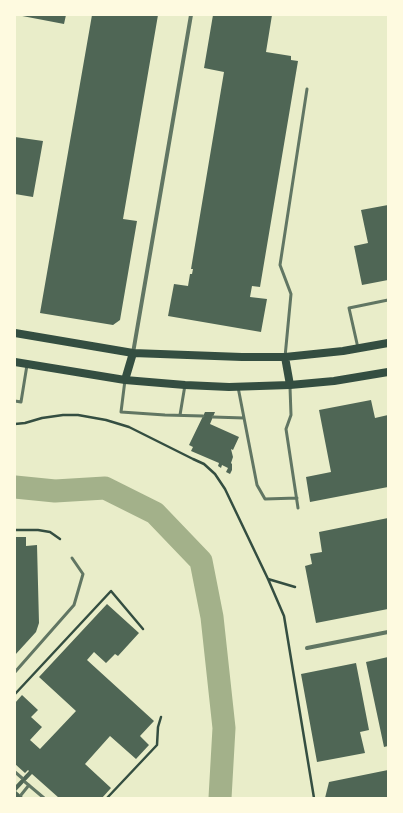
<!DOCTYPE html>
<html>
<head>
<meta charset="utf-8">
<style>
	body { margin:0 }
	#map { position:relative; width:403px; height:813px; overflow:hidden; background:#e9edc9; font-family:Arial,sans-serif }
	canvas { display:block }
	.frame { position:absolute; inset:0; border:16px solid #fefae0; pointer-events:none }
</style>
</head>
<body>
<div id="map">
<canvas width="403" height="813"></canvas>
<div class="frame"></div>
</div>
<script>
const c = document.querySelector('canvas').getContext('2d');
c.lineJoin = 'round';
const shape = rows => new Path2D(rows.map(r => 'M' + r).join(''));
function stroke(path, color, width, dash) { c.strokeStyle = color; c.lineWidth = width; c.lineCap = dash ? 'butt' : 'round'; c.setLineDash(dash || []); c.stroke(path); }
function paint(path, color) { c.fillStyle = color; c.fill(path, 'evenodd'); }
const river = shape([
	[15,487,55,491,105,488,155,513,201,561,212,617,224,728,220,798]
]);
const building = shape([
	[17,15,66,15,64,24],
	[92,15,158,15,123,219,137,221,120,320,113,325,40,313],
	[213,15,272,15,266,52,291,56,291,60,298,61,260,287,252,286,250,297,267,299,261,332,168,316,174,284,188,286,190,274,192,274,193,269,191,269,224,72,204,68],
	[15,137,43,141,33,197,15,194],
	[388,205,388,280,362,285,354,246,368,243,361,210],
	[371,400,375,418,388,415,388,487,310,502,306,477,331,472,319,410],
	[205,412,215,412,210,424,239,437,233,450,231,449,233,457,231,463,232,464,232,470,230,474,226,472,228,468,222,465,221,468,218,466,219,463,191,451,193,447,189,445],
	[388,518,388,609,316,623,305,566,312,564,310,554,322,552,319,532],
	[15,537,26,537,26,546,37,545,39,623,36,632,15,655],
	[107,604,139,633,118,656,115,654,106,663,94,652,87,660,154,721,140,736,149,745,136,759,110,736,85,764,111,788,102,798,59,798,32,774,16,791,24,798,15,798,15,786,29,771,28,770,25,773,15,764,15,703,22,695,38,710,31,717,42,727,30,740,40,749,76,711,39,677],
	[388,657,388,746,384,747,366,662],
	[356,663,369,730,360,732,365,753,317,762,301,674],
	[388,770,388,798,325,798,329,782]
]);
const path = shape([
	[15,424,25,423,42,418,63,415,78,415,106,420,129,427,193,459,204,464,215,474,225,489,268,579,284,616,314,798],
	[15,530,38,530,50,532,60,539],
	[268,579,295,587],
	[15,694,111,591,143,629],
	[107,798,157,745,158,727,161,717]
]);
const service = shape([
	[358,348,349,308,388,300],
	[285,357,291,294,280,265,307,89],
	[125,380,121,412,165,415,203,416],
	[238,387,257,485,265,499,297,498],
	[290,387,291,415,286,429,298,508],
	[15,401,21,402,27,365],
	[180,415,185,385],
	[213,417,244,418],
	[15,672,74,605,83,574,72,558],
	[15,772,22,778],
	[25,782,44,798],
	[21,795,29,785]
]);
const minor = shape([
	[133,353,191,15],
	[307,648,388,632]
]);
const secondary = shape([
	[15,333,133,353,242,357,285,357,343,351,388,343],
	[285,357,290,385],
	[15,362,125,380,185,385,229,387,290,385,334,381,388,372],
	[125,380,133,353]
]);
stroke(river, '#a3b18a', 23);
paint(building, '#4f6655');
stroke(path, '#344e41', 2.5);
stroke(service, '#617663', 3);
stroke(minor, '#617663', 4);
stroke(secondary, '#344e41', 8);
</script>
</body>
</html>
